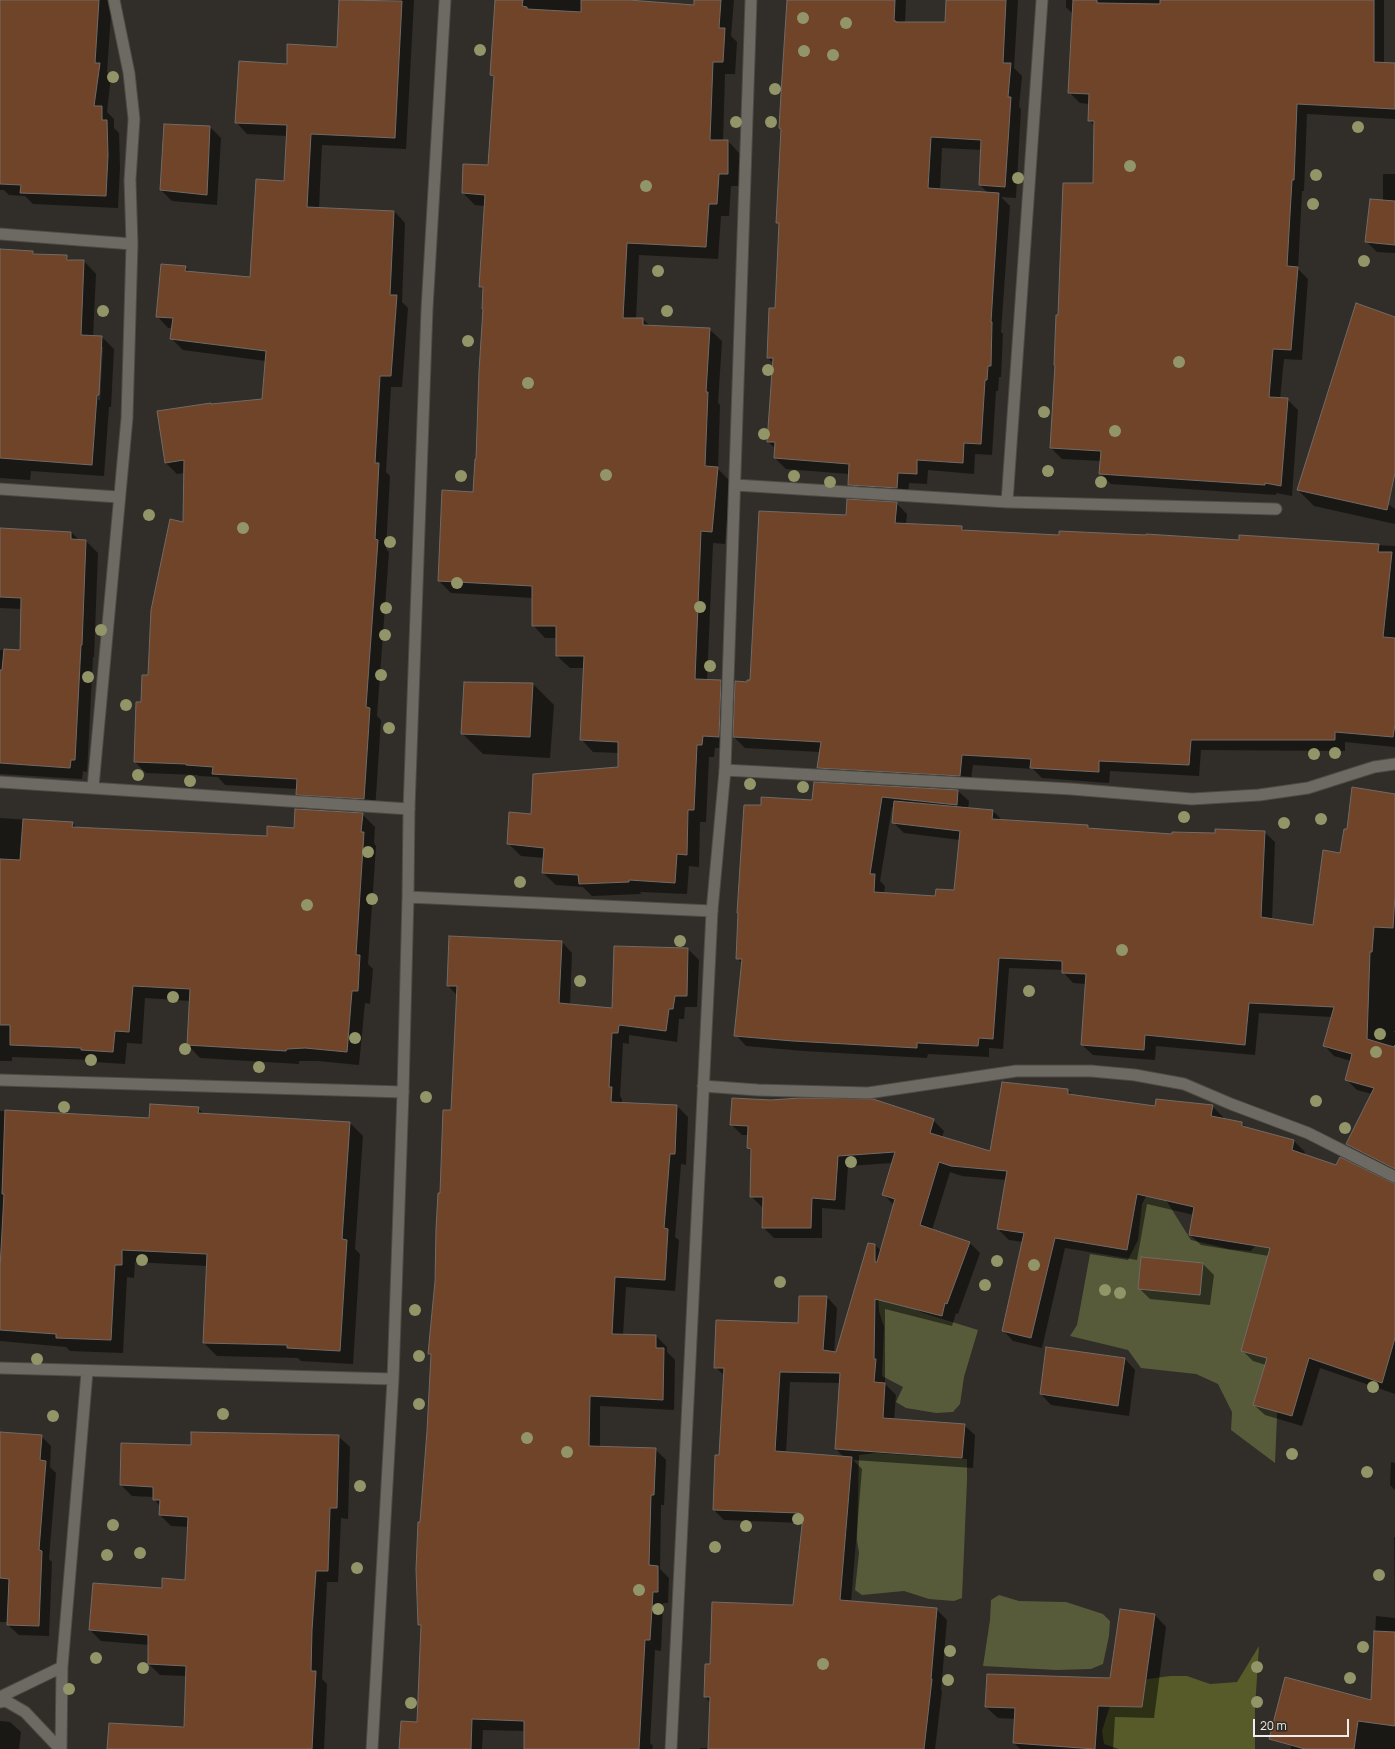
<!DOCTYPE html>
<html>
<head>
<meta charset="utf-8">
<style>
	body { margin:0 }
	#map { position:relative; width:1395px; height:1749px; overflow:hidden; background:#312d28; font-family:Manrope,sans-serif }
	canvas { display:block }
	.scale { position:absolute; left:1253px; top:1719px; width:96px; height:18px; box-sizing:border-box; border:2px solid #efede9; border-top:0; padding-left:5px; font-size:12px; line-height:14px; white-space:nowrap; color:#efede9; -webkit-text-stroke:3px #312d28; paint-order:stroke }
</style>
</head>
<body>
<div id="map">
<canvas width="1395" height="1749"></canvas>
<div class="scale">20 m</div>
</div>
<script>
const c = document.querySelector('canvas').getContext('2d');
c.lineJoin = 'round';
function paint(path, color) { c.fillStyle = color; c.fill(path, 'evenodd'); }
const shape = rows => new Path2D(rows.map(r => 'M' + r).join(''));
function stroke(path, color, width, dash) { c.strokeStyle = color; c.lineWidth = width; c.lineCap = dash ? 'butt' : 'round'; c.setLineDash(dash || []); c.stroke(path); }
const green = shape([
	[1151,1187,1164,1197,1191,1240,1229,1249,1251,1251,1268,1229,1285,1235,1275,1463,1231,1430,1232,1412,1218,1384,1196,1374,1141,1368,1128,1350,1070,1336,1077,1325,1090,1254,1128,1260,1138,1240,1142,1204],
	[878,1296,901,1303,923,1313,978,1330,964,1377,960,1404,953,1412,936,1413,906,1408,896,1402,903,1387,882,1376,884,1327,879,1311],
	[876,1453,967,1459,967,1480,962,1598,954,1601,929,1599,904,1591,862,1595,855,1590,859,1553,857,1540,859,1455],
	[999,1595,1019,1601,1066,1602,1103,1614,1110,1621,1109,1636,1103,1664,1091,1669,1056,1670,983,1666,990,1620,991,1600]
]);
const forest = shape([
	[1259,1646,1255,1708,1255,1749,1119,1749,1104,1744,1102,1731,1114,1693,1127,1682,1170,1676,1187,1676,1210,1684,1237,1682]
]);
const shadow = shape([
	[0,0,112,0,107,72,111,76,107,112,114,119,114,128,119,133,120,168,118,208,33,204,25,196,9,195,4,190,0,190],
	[340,0,414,0,406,149,322,145,319,208,394,211,405,223,402,302,408,308,402,387,391,387,386,472,390,476,386,549,389,552,377,716,381,720,375,810,309,806,297,794,297,789,225,785,218,777,199,776,197,775,146,773,135,762,142,703,184,523,185,473,177,474,166,463,212,405,263,400,266,361,183,350,171,338,172,328,168,328,157,316,185,267,191,273,251,278,285,182,288,136,247,134,236,122,288,65,338,48],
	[496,0,624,0,695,6,695,0,734,0,731,36,737,42,735,74,725,74,723,141,728,141,740,154,740,186,731,186,729,216,721,216,718,259,639,255,636,319,643,319,650,326,709,329,722,341,718,403,720,405,718,469,730,481,725,544,713,543,707,680,721,681,733,693,731,748,715,748,714,757,709,757,706,822,700,822,699,867,689,866,687,894,640,892,641,894,592,896,583,887,556,885,543,873,544,858,521,856,508,843,532,815,619,768,619,753,593,752,581,739,585,668,570,668,557,656,557,638,545,638,533,625,533,598,451,593,439,581,442,502,474,494,477,460,484,311,483,309,484,290,480,287,485,206,475,205,463,193,489,166,495,79,491,75],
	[788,0,906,0,905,23,946,23,947,0,1018,0,1014,68,1022,76,1019,107,1021,109,1016,198,1001,197,1010,206,1001,332,1003,334,1001,377,999,377,998,391,996,391,992,455,975,454,974,474,928,470,927,484,909,483,908,499,860,496,849,485,849,474,786,469,775,458,776,449,768,442,773,363,768,358,776,309,780,226,777,222],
	[942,148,982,150,980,185,989,194,940,190],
	[1066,0,1384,0,1384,63,1395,64,1395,119,1307,114,1304,191,1302,191,1298,269,1308,279,1302,360,1284,359,1280,399,1287,399,1298,410,1292,496,1276,493,1276,495,1111,484,1100,474,1101,461,1062,459,1051,448,1059,316,1093,184,1095,126,1089,120,1090,104,1080,103,1069,92,1073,14,1066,7],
	[210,127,221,138,217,205,172,201,161,190],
	[1383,174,1395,174,1395,253,1377,252,1366,241,1383,201],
	[0,250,33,252,36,255,66,256,71,261,84,261,96,274,93,337,102,337,114,349,111,407,109,407,104,476,31,471,30,480,0,478],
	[101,347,103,347,100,400,98,400],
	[1310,451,1395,509,1395,524,1314,506,1298,490],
	[896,503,907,514,906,524,962,527,966,531,1240,542,1240,537,1395,546,1395,747,1345,742,1345,751,1201,750,1199,776,1110,771,1109,783,1042,778,1033,769,973,765,970,786,828,778,818,768,820,752,745,748,734,737,748,683,751,681,847,516],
	[0,528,71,532,79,540,86,541,98,553,94,657,93,657,87,772,83,771,82,779,0,774,0,650,21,651,22,609,0,608],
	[533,684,554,705,550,758,483,754,462,733],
	[815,783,958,791,969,801,968,809,993,811,1002,820,1088,826,1092,829,1173,835,1264,832,1275,842,1272,920,1314,926,1341,854,1348,830,1395,795,1395,1031,1393,1031,1395,1033,1395,1174,1358,1155,1347,1144,1372,1094,1357,1090,1346,1079,1351,1061,1334,1056,1324,1045,1332,1017,1259,1013,1255,1055,1156,1046,1155,1060,1093,1055,1082,1045,1086,984,1073,983,1063,972,1063,970,1009,968,1003,1049,989,1048,989,1057,928,1054,927,1058,804,1051,746,1046,736,1035,743,964,737,958,762,807,812,802],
	[892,807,895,807,893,822,904,833,960,840,955,891,936,897,884,894,885,886,880,881],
	[362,814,375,827,374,843,376,846,368,964,373,969,370,1004,365,1003,359,1065,318,1061,299,1061,299,1064,200,1058,188,1045,190,1001,145,998,142,1044,127,1043,125,1064,95,1062,93,1060,12,1057,12,1061,0,1061,0,818,72,823,77,828,268,837,295,829],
	[562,942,572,953,570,1005,613,1009,688,949,699,960,697,1007,685,1007,684,1019,679,1019,677,1042,629,1035,629,1044,623,1043,620,1096,622,1099,622,1103,677,1106,688,1117,686,1165,681,1164,675,1237,679,1240,675,1291,626,1287,623,1335,656,1336,667,1347,667,1352,675,1360,674,1410,600,1406,600,1447,655,1449,666,1460,664,1505,661,1505,660,1569,669,1578,668,1603,663,1603,661,1651,655,1650,650,1743,653,1746,652,1749,525,1749,525,1731,483,1730,482,1749,400,1749,418,1723,422,1628,419,1625,421,1523,428,1431,431,1356,429,1354,441,1194,452,1111,457,995,448,986],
	[1068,1090,1073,1096,1156,1107,1212,1106,1223,1117,1222,1119,1242,1123,1248,1129,1294,1141,1305,1152,1304,1155,1395,1184,1395,1394,1320,1368,1302,1426,1265,1415,1254,1405,1266,1365,1253,1361,1242,1350,1269,1256,1201,1245,1190,1235,1194,1215,1147,1204,1137,1260,1065,1248,1042,1348,1013,1341,1003,1330,1023,1242,1009,1240,998,1229,1006,1180,962,1176,950,1172,932,1230,970,1243,980,1253,958,1314,956,1313,952,1326,885,1309,885,1384,896,1395,894,1420,964,1425,975,1435,973,1468,853,1460,862,1469,851,1602,936,1609,947,1620,941,1690,942,1691,935,1749,700,1749,700,1748,709,1748,711,1703,705,1697,711,1666,794,1606,803,1523,724,1520,714,1510,720,1456,725,1376,715,1367,799,1324,827,1297,837,1308,834,1353,837,1353,875,1245,881,1251,894,1205,883,1194,892,1163,848,1166,845,1210,822,1208,822,1238,774,1238,763,1227,764,1207,762,1207,751,1196,752,1152,748,1148,749,1135,742,1135,731,1124,933,1120,944,1131,942,1137,991,1152],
	[790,1382,841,1383,836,1449,845,1458,786,1453],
	[198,1108,204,1114,350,1123,363,1136,355,1249,360,1254,353,1364,301,1361,298,1358,217,1356,204,1343,207,1266,135,1262,134,1278,127,1277,123,1353,70,1351,66,1347,0,1341,0,1111,150,1119],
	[1203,1264,1214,1275,1210,1305,1150,1299,1139,1288],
	[1125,1359,1135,1370,1129,1416,1051,1405,1041,1394],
	[0,1433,41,1436,51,1446,50,1467,56,1473,49,1559,52,1562,49,1636,19,1635,8,1625,8,1622,0,1622],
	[338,1436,350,1447,348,1519,341,1518,338,1582,327,1582,322,1679,327,1684,324,1749,108,1749,178,1728,178,1726,185,1726,187,1676,160,1675,149,1664,149,1645,101,1641,90,1630,162,1589,186,1581,189,1527,171,1526,160,1515,160,1506,154,1499,154,1497,132,1496,121,1485,192,1447],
	[1391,1462,1395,1463,1395,1490,1390,1485],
	[1394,1537,1395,1537,1395,1749,1291,1749,1290,1738,1372,1701,1376,1616,1395,1618],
	[1155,1615,1166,1627,1154,1718,1115,1717,1113,1749,1020,1749,1014,1743,1016,1719,998,1718,986,1707,1111,1679],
	[0,1721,10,1722,21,1732,19,1749,0,1749]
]);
const building = shape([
	[0,0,99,0,95,63,100,63,94,106,102,106,102,120,107,120,108,155,106,196,20,193,21,185,0,184,0,0],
	[339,0,402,1,395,138,311,134,307,207,394,211,390,295,397,295,391,376,380,376,375,463,379,463,375,539,378,540,366,707,370,708,364,799,296,795,297,779,212,774,213,767,186,765,186,764,134,762,136,702,141,702,142,675,148,675,151,610,170,519,183,522,184,460,165,463,157,411,211,403,211,404,262,399,266,351,170,339,173,318,156,317,161,264,186,266,185,271,250,277,256,179,284,181,287,125,235,123,239,61,287,64,287,44,337,47,339,0],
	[495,0,523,0,522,6,527,7,527,9,581,12,581,0,629,0,694,5,694,0,721,0,719,28,725,28,723,62,713,62,710,140,728,140,728,174,719,174,717,204,709,204,706,247,627,243,623,318,643,318,643,325,710,328,706,392,708,392,705,466,718,467,712,532,701,531,695,679,721,680,719,737,703,736,702,745,697,745,694,810,688,810,687,855,677,854,675,883,629,880,629,882,579,884,578,875,542,873,544,848,507,844,509,812,531,814,533,774,618,767,618,742,580,740,584,656,556,656,556,626,532,626,532,586,438,581,442,490,473,492,475,459,476,459,479,371,483,309,482,309,483,287,479,287,485,195,462,193,463,164,488,165,494,76,490,75,495,0],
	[787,0,895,0,894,21,896,21,896,22,945,22,946,0,1006,0,1003,63,1011,63,1008,97,1011,97,1005,187,979,185,981,140,931,137,928,188,999,193,991,322,992,322,991,366,988,366,987,380,985,380,981,444,964,443,963,463,917,460,917,474,898,473,897,488,848,485,849,464,774,458,775,442,767,442,773,358,767,358,769,308,775,308,779,223,776,223,781,129,779,128,782,77,787,0],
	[1073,0,1097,0,1097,3,1160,4,1160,0,1374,0,1374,62,1395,63,1395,109,1297,104,1294,180,1292,180,1287,266,1298,267,1291,350,1273,349,1269,397,1288,398,1281,486,1265,483,1265,485,1099,474,1101,451,1050,448,1055,365,1054,365,1056,315,1058,315,1063,183,1093,183,1094,121,1088,121,1089,94,1068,93,1073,0],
	[164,124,210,126,207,195,160,190,164,124],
	[1370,199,1395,201,1395,245,1365,242,1370,199],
	[0,249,33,251,33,254,67,255,67,260,84,260,81,335,102,336,99,395,97,395,92,465,0,458,0,249],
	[1356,303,1395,317,1395,473,1387,510,1297,490,1356,303],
	[847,499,897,502,895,523,962,526,962,530,1059,535,1059,531,1146,535,1146,534,1239,540,1239,535,1379,544,1378,552,1392,552,1383,637,1395,638,1395,724,1393,737,1335,732,1335,740,1191,740,1189,765,1099,761,1099,772,1030,768,1031,759,962,755,960,776,817,768,821,742,733,737,735,681,747,682,747,680,750,680,759,511,846,515,847,499],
	[0,528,71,532,71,539,86,540,82,645,81,645,75,760,71,760,70,768,0,763,0,670,2,670,4,649,20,650,21,598,0,597,0,528],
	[464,682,533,683,530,737,461,734,464,682],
	[814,782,958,790,957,805,882,797,870,874,875,874,874,892,935,896,936,889,954,890,960,831,892,823,894,801,993,810,992,819,1088,825,1088,828,1172,834,1172,832,1215,833,1215,829,1265,831,1261,917,1313,925,1323,850,1340,853,1344,829,1347,829,1352,787,1395,794,1395,895,1393,928,1374,927,1372,952,1370,952,1367,1039,1394,1047,1395,1045,1395,1169,1346,1144,1374,1088,1345,1080,1352,1054,1323,1046,1334,1007,1249,1003,1245,1045,1145,1035,1144,1050,1081,1045,1086,974,1062,973,1062,961,999,958,993,1039,979,1038,978,1046,917,1043,917,1048,793,1041,734,1036,742,959,736,959,738,913,737,913,744,805,761,805,761,797,812,800,814,782],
	[295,809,363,813,361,832,364,832,356,955,360,955,358,991,352,991,347,1052,305,1048,287,1049,286,1051,187,1045,190,989,133,986,129,1032,115,1031,113,1052,81,1050,81,1048,10,1045,10,1025,0,1025,0,859,20,860,23,819,73,822,72,827,267,836,267,826,294,828,295,809],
	[449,936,562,941,559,1003,612,1008,614,946,688,948,687,996,675,996,673,1009,669,1009,666,1031,619,1025,618,1033,612,1033,609,1087,612,1087,611,1102,677,1105,675,1154,670,1154,664,1228,668,1229,665,1280,615,1277,612,1334,656,1335,656,1348,664,1348,663,1400,590,1396,589,1446,656,1448,654,1495,651,1495,649,1565,658,1566,658,1592,653,1592,650,1640,645,1640,639,1749,524,1749,524,1721,472,1719,471,1749,399,1749,401,1721,417,1722,421,1625,418,1625,416,1569,418,1522,420,1522,427,1431,431,1354,428,1354,435,1281,436,1229,438,1193,440,1193,443,1110,451,1110,457,986,447,986,449,936],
	[1002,1082,1068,1089,1068,1094,1155,1106,1156,1099,1213,1105,1211,1116,1242,1122,1242,1126,1294,1140,1292,1150,1336,1165,1340,1157,1395,1184,1395,1338,1382,1383,1309,1358,1292,1416,1253,1405,1267,1358,1241,1351,1270,1248,1189,1235,1194,1207,1137,1194,1127,1250,1055,1238,1031,1338,1002,1331,1024,1233,997,1229,1007,1171,951,1166,939,1162,920,1225,970,1242,947,1304,945,1303,942,1316,875,1299,874,1359,876,1359,874,1382,885,1383,883,1418,965,1424,962,1458,835,1449,840,1373,780,1372,775,1451,852,1457,840,1600,937,1608,931,1679,932,1679,924,1749,708,1749,710,1697,704,1697,705,1664,710,1664,712,1602,793,1605,803,1517,799,1517,799,1513,713,1510,715,1455,719,1455,724,1368,714,1368,716,1320,798,1323,799,1296,827,1296,823,1350,836,1352,868,1243,875,1244,875,1262,877,1262,895,1199,882,1195,895,1152,838,1156,835,1200,812,1198,811,1228,762,1228,763,1197,750,1197,751,1149,747,1148,748,1126,730,1125,732,1098,771,1100,800,1098,873,1099,934,1119,930,1133,990,1151,1002,1082],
	[150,1104,199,1107,198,1113,350,1122,342,1239,347,1240,340,1351,287,1348,287,1345,203,1343,207,1254,122,1250,122,1265,115,1265,111,1340,56,1338,56,1334,0,1330,0,1268,4,1194,2,1194,5,1110,149,1118,150,1104],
	[1141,1257,1203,1263,1200,1295,1138,1289,1141,1257],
	[1046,1347,1125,1358,1118,1406,1040,1394,1046,1347],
	[0,1432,42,1435,40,1460,46,1461,39,1550,42,1551,39,1626,7,1625,9,1579,0,1578,0,1432],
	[191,1432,339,1435,337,1508,330,1508,328,1571,316,1571,312,1630,311,1671,316,1671,312,1749,107,1749,109,1723,184,1727,186,1666,148,1664,148,1635,89,1630,93,1583,162,1588,162,1578,185,1580,188,1517,159,1515,160,1500,153,1500,153,1487,120,1485,121,1443,191,1445,191,1432],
	[1120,1609,1155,1614,1142,1707,1098,1706,1095,1749,1013,1743,1015,1708,985,1707,987,1674,1110,1678,1120,1609],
	[1374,1631,1395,1632,1395,1726,1358,1721,1354,1749,1305,1749,1269,1739,1285,1677,1371,1700,1374,1631]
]);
const minor = shape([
	[0,234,132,244],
	[735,485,1007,502,1276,509],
	[0,489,118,497],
	[1007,502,1042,0],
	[725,770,751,0],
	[0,782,409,809],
	[93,787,127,418,132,244,130,180,134,119,129,73,114,0],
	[0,1080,403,1092],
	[703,1086,758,1090,868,1093,1016,1071,1091,1071,1135,1075,1184,1084,1231,1104,1308,1133,1395,1177],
	[0,1697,62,1667],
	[0,1702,6,1701,25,1712,60,1749],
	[61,1749,62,1667,87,1372],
	[671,1749,712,911]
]);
const tertiary = shape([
	[408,897,712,911,725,770,1071,789,1192,799,1259,795,1308,788,1374,767,1395,764],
	[0,1368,393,1379],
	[372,1749,393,1379,403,1092,408,897,409,809,427,309,445,0]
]);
const trees = [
	[803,18],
	[846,23],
	[480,50],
	[804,51],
	[833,55],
	[113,77],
	[775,89],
	[736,122],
	[771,122],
	[1358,127],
	[1130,166],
	[1316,175],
	[1018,178],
	[646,186],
	[1313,204],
	[1364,261],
	[658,271],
	[103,311],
	[667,311],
	[468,341],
	[1179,362],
	[768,370],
	[528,383],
	[1044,412],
	[1115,431],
	[764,434],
	[1048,471],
	[606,475],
	[461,476],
	[794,476],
	[830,482],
	[1101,482],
	[149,515],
	[243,528],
	[390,542],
	[457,583],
	[700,607],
	[386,608],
	[101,630],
	[385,635],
	[710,666],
	[381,675],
	[88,677],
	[126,705],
	[389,728],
	[1335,753],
	[1314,754],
	[138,775],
	[190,781],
	[750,784],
	[803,787],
	[1184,817],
	[1321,819],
	[1284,823],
	[368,852],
	[520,882],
	[372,899],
	[307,905],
	[680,941],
	[1122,950],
	[580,981],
	[1029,991],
	[173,997],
	[1380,1034],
	[355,1038],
	[185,1049],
	[1376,1052],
	[91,1060],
	[259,1067],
	[426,1097],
	[1316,1101],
	[64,1107],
	[1345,1128],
	[851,1162],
	[142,1260],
	[997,1261],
	[1034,1265],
	[780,1282],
	[985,1285],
	[1105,1290],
	[1120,1293],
	[415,1310],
	[419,1356],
	[37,1359],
	[1373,1387],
	[419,1404],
	[223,1414],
	[53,1416],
	[527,1438],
	[567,1452],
	[1292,1454],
	[1367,1472],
	[360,1486],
	[798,1519],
	[113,1525],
	[746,1526],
	[715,1547],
	[140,1553],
	[107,1555],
	[357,1568],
	[1379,1575],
	[639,1590],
	[658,1609],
	[1363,1647],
	[950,1651],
	[96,1658],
	[823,1664],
	[1257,1667],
	[143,1668],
	[1350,1678],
	[948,1680],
	[69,1689],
	[1257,1702],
	[411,1703]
];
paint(green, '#575b3a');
paint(forest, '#565b29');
paint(shadow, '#0007');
paint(building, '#704429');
stroke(building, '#716a66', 1);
stroke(minor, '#4c4a44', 13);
stroke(tertiary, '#4c4a44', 13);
stroke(minor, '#6d6963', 11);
stroke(tertiary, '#6d6963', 11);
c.fillStyle = '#929567';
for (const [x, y] of trees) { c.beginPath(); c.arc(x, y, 6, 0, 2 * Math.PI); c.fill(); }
</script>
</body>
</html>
